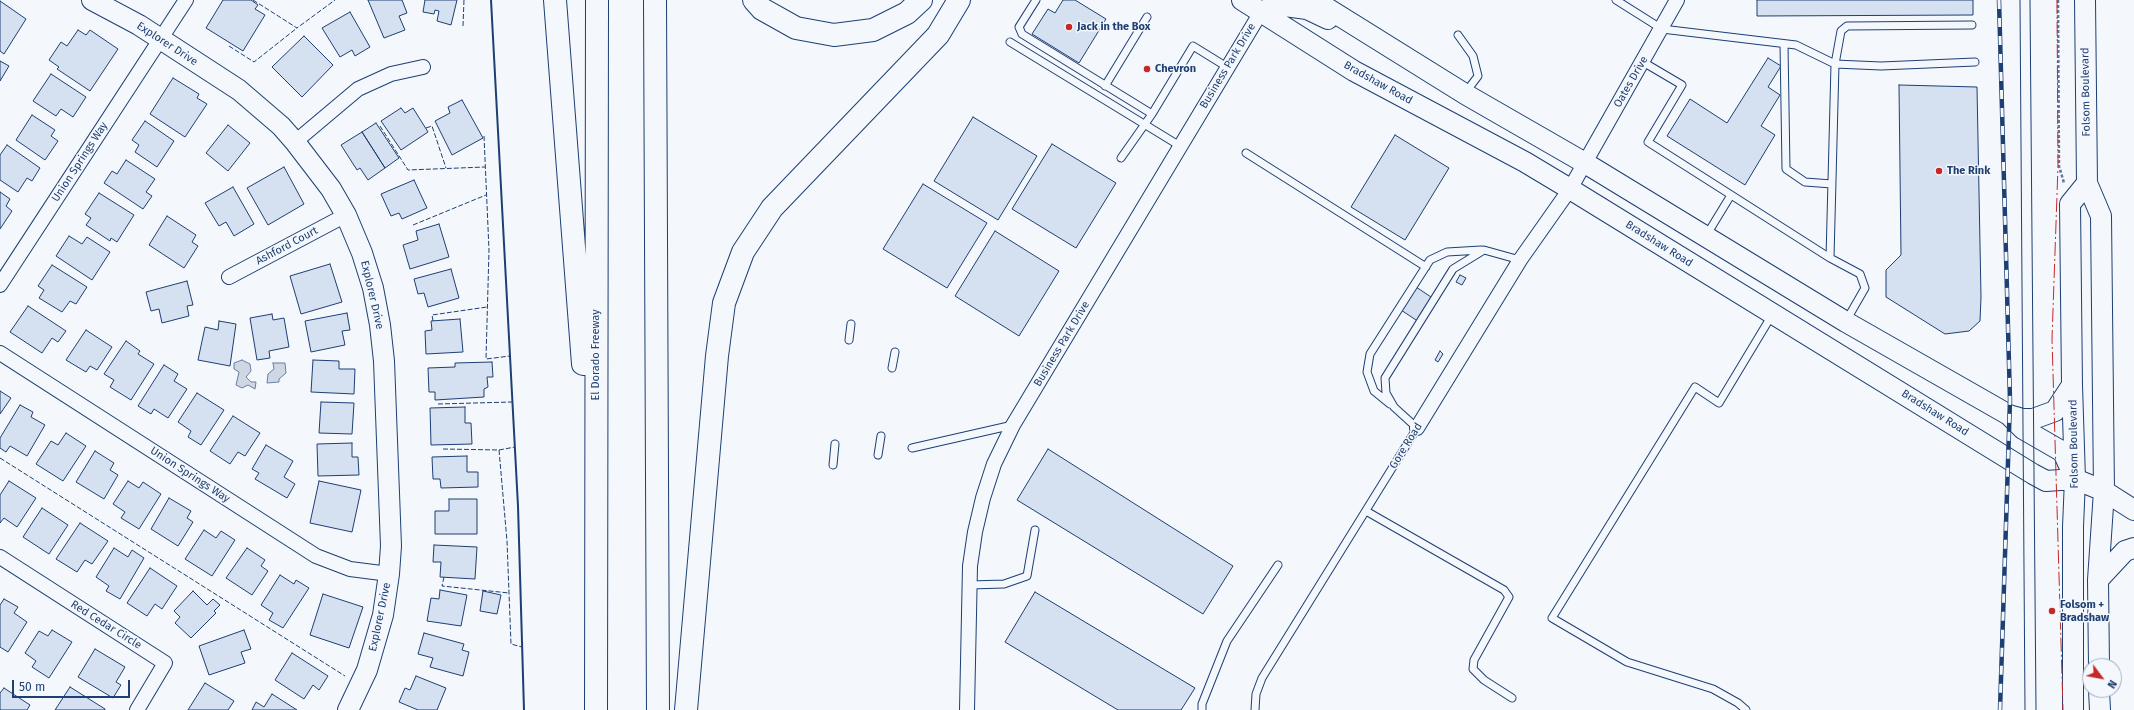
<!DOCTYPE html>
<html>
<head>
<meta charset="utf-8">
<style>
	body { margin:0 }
	#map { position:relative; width:2134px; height:710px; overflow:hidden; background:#f4f7fb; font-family:"Fira Sans",sans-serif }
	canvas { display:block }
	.north { position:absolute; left:2082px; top:658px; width:40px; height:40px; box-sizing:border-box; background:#f4f7fb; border:1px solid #9eadc5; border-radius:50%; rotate:122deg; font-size:11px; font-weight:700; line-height:16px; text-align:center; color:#1d3f73 }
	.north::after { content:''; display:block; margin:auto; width:14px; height:18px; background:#c62828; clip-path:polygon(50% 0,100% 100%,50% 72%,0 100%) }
	.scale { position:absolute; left:12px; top:680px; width:118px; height:18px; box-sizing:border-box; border:2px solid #1d3f73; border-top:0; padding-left:5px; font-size:12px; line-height:14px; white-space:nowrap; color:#1d3f73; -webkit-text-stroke:3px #f4f7fb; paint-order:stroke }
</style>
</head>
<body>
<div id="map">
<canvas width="2134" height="710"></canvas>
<div class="north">N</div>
<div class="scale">50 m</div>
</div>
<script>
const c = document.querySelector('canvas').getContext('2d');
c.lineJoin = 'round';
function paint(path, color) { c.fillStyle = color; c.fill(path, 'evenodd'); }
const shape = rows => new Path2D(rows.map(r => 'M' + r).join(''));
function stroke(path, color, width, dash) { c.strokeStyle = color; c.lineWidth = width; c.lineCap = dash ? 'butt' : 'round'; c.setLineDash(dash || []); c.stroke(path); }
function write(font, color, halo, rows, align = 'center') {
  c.font = font + ' "Fira Sans",sans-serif'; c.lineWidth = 3; c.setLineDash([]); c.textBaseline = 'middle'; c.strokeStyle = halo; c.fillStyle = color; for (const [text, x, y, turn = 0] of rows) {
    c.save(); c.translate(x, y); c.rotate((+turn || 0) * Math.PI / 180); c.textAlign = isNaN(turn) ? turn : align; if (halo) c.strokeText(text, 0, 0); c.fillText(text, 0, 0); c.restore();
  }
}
const water = shape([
	[242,360,250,364,251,371,246,377,251,382,256,382,255,389,248,385,242,388,236,385,239,372,234,369,234,363,242,360],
	[273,363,285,363,286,373,279,379,279,382,267,383,268,374,274,369,273,363]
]);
const building = shape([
	[223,0,251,0,258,5,255,9,265,15,243,51,206,28,223,0],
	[368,0,402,0,407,13,399,16,405,30,384,38,368,0],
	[425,0,457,0,451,25,437,21,439,11,435,10,434,14,423,12,425,0],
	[1063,0,1075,0,1106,19,1079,63,1032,34,1048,9,1055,13,1063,0],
	[1757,0,1973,0,1973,15,1757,16,1757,0],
	[0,1,26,19,4,54,0,51,0,1],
	[350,12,370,47,355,56,352,50,340,57,322,28,350,12],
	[78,30,86,35,90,30,118,49,90,91,57,69,59,67,49,60,61,42,67,46,78,30],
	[304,36,333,65,302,97,272,67,304,36],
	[1768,58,1781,66,1768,87,1780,95,1761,126,1775,135,1745,185,1667,136,1690,99,1727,123,1768,58],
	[0,61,9,66,0,81,0,61],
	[51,74,86,97,73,117,61,109,56,116,33,101,51,74],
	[173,78,199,94,197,98,207,104,185,137,150,114,173,78],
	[1899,85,1977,87,1981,297,1980,321,1969,331,1945,334,1886,297,1886,270,1901,255,1899,85],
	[462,100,483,138,452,155,435,121,450,113,448,107,462,100],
	[401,108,405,113,413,108,428,132,401,150,381,121,401,108],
	[32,115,55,130,51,136,58,141,45,160,16,140,32,115],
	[973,117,1037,156,998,220,934,181,973,117],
	[145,121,174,141,157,167,135,152,139,145,132,140,145,121],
	[376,123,399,158,385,168,362,132,376,123],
	[228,125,250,143,228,171,206,153,228,125],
	[362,132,385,168,368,180,360,168,357,170,341,145,362,132],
	[1395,135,1449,168,1405,240,1351,207,1395,135],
	[1052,144,1116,183,1076,248,1012,209,1052,144],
	[7,145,40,168,32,181,27,178,18,192,0,180,0,155,7,145],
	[126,160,155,179,146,192,152,196,143,209,104,183,112,171,117,174,126,160],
	[284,167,304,204,268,225,247,188,284,167],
	[414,180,427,208,402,219,399,213,391,216,381,194,414,180],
	[923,184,987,223,947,288,883,249,923,184],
	[233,187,254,224,234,236,226,222,219,226,205,203,233,187],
	[0,192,10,199,6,206,12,211,0,229,0,192],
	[99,193,134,215,117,242,111,238,110,241,86,225,91,218,85,214,99,193],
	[167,216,196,235,192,242,198,246,184,268,149,245,167,216],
	[439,224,449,257,410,269,403,245,418,240,416,231,439,224],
	[995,231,1059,271,1019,336,955,296,995,231],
	[69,236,82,244,87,237,110,252,92,280,56,256,69,236],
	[330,264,342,302,301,314,290,276,330,264],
	[52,265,87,287,76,304,70,301,62,312,39,298,44,290,38,286,52,265],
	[451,269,459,298,428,307,424,293,418,294,414,279,451,269],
	[1460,275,1466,278,1462,285,1456,282,1460,275],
	[187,281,193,305,187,306,189,316,162,323,159,309,151,311,146,292,187,281],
	[1416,287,1434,299,1419,322,1401,310,1416,287],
	[28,306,66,331,58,342,52,338,42,353,10,332,28,306],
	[347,313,350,330,342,331,345,345,311,352,305,321,347,313],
	[272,314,273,320,284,318,289,347,269,351,270,358,257,360,250,318,272,314],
	[460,319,463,352,426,354,425,331,432,330,431,321,460,319],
	[219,321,236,324,230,366,198,360,205,327,218,330,219,321],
	[86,330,112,347,97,370,90,366,86,372,66,360,86,330],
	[126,341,140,351,138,354,154,364,131,400,110,387,114,380,104,374,126,341],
	[1440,351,1443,354,1438,362,1435,360,1440,351],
	[313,360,339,361,339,369,355,369,354,394,311,392,313,360],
	[492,362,493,377,487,377,488,387,484,389,484,397,435,400,435,392,429,392,428,368,455,367,455,363,492,362],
	[164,365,178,374,174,381,187,389,168,418,154,409,151,414,138,406,164,365],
	[0,391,11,398,0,414,0,391],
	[197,393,224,410,201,445,188,437,191,431,178,422,197,393],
	[321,402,354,403,352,434,319,433,321,402],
	[20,405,33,412,31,417,45,425,27,456,10,446,6,452,0,448,0,438,20,405],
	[465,407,465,423,471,423,472,444,431,445,430,408,465,407],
	[233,416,260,433,245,456,238,452,230,464,210,451,233,416],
	[66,433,86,446,63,481,36,464,51,441,58,445,66,433],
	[352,443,352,457,358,457,359,475,318,476,317,444,352,443],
	[266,445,293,461,284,477,295,484,287,498,255,479,259,473,252,469,266,445],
	[1048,449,1233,566,1203,614,1017,500,1048,449],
	[95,451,114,463,110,470,118,475,104,499,76,482,95,451],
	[467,456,467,472,478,472,478,487,441,488,440,479,433,479,432,457,467,456],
	[9,481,36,498,17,527,4,518,0,523,0,495,9,481],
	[128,481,139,488,143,482,161,494,139,529,121,518,125,512,113,504,128,481],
	[319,481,361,490,352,532,310,523,319,481],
	[169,498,191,511,187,518,193,522,178,546,151,529,169,498],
	[449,499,477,499,477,534,435,534,435,511,449,511,449,499],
	[42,508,68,525,49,554,23,537,42,508],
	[80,523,108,541,92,564,85,560,77,572,56,559,80,523],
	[204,530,216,538,221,531,235,540,212,576,185,559,204,530],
	[434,545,477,547,475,579,440,577,441,562,433,562,434,545],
	[114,548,128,557,132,550,144,558,120,599,106,591,109,586,96,577,114,548],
	[247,548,265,560,261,566,268,571,252,595,226,578,247,548],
	[150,568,177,586,162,609,155,604,147,616,127,603,150,568],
	[280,575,294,584,296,580,309,588,283,628,269,620,273,613,261,605,280,575],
	[440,590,467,595,461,626,427,621,431,598,439,599,440,590],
	[193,591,207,605,213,599,220,605,214,611,216,613,191,638,175,623,180,617,174,611,193,591],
	[483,591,501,595,497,614,480,611,483,591],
	[1035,592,1195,688,1181,710,1118,710,1005,642,1035,592],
	[323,594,363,607,349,648,310,635,323,594],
	[4,599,18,607,14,613,27,622,8,652,0,647,0,605,4,599],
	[52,630,72,642,49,678,32,667,36,661,25,653,39,631,48,636,52,630],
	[244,630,251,649,241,652,245,663,209,675,199,646,244,630],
	[424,633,464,644,462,650,469,652,463,676,430,667,433,658,418,654,424,633],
	[95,649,125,667,116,682,121,685,113,698,78,677,95,649],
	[292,653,328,676,319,690,313,685,304,699,275,680,292,653],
	[416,676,446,688,437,710,418,710,399,702,405,688,410,690,416,676],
	[205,683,234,701,228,710,188,710,205,683],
	[70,687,105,709,105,710,55,710,70,687],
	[4,688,30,705,27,710,0,710,0,693,4,688],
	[272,694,297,710,252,710,256,702,264,707,272,694]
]);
const path = shape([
	[2058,0,2059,166,2064,183]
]);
const lane = shape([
	[1036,0,1019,27,1022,34,1152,114],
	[1616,0,1662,29,1796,45,1835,64,1841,31,1847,26,1972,25],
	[1458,35,1473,56,1478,76,1466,92],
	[1010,42,1180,146],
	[1784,44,1786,169,1805,182,1832,184],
	[1643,62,1682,85,1648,142,1830,258,1860,274,1865,288,1846,321],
	[1105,86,1147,17],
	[1246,153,1426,267],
	[1121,158,1152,114,1193,46,1227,67],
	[1706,236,1731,195],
	[1830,258,1835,64,1881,66,1975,62],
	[849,340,851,324],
	[892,368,895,352],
	[1390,404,1374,391,1367,372,1370,354,1430,260,1447,252,1481,250],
	[912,448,1013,425],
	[878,455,881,436],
	[833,465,835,444],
	[1366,511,1504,590,1509,597,1474,660,1473,669,1484,680,1512,698],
	[970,585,1004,584,1027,576,1035,530],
	[1202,710,1202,704,1227,641,1278,565],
	[1255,710,1256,694,1262,678,1417,428,1394,407,1386,393,1385,378,1453,269,1484,250,1520,260],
	[1746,710,1738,703,1713,689,1627,662,1552,618,1695,387,1719,403,1772,315]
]);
const street = shape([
	[295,142,358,89,391,74,423,67],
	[229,277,346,215],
	[0,285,186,0],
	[0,353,316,556,350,569,389,574],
	[1417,428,1520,260,1570,189,1677,0],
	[0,557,165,663,137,710],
	[967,710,970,566,975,532,983,498,994,464,1013,425,1261,12]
]);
const secondary = shape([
	[92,0,139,25,239,90,281,126,295,142,331,189,346,215,362,253,373,288,380,325,384,361,391,546,389,574,383,615,367,670,348,710],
	[1242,0,1354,71,1525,162,1570,189,2033,474,2046,481,2075,479,2104,491,2134,510],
	[1314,0,1465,94,1585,163,1846,322,2009,415,2023,429,2063,452,2075,479],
	[2085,0,2087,183,2101,216,2104,491,2098,580,2099,666],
	[1261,12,1272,7,1285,6,1307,9,1328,19],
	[2009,415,2023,419,2033,419,2055,411,2072,385],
	[2098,580,2125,551,2134,548],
	[2099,690,2100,710],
	[2073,710,2073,527,2075,479,2072,385,2070,204,2087,183]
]);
const highway = shape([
	[555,0,583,364],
	[655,0,658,710],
	[754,0,762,9,796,28,834,35,873,30,907,13,921,0],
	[596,710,597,0],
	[686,710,717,356,724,303,743,252,772,208,938,35,959,0]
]);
const tram = shape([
	[2020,0,2025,710],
	[2030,0,2036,710]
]);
const rail = shape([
	[1999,0,2010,400,2000,710]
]);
const fence = shape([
	[253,0,297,28,335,0],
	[463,26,464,0],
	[229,46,254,62,297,28],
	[380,126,408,170,485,167],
	[426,128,432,126,446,168],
	[484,136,489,250,486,359,510,356],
	[413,225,486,195],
	[433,321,432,315,487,307],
	[438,404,512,402],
	[443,449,499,450,515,447],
	[499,450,507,541,511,644,522,647],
	[0,458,345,676],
	[444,577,442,586,509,593]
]);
const wall = shape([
	[491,0,518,506,524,710]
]);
const power = shape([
	[2057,0,2058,166,2052,339,2063,710]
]);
const markers = [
	[1069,27,4,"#c62828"],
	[1147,69,4,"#c62828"],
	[1939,171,4,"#c62828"],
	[2052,611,4,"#c62828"]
];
const poiNames = [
	["Jack in the Box",1077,27],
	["Chevron",1155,69],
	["The Rink",1947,171],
	["Folsom +",2060,605],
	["Bradshaw",2060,618]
];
const streetNames = [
	["Explorer Drive",167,44,33],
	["Business Park Drive",1228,66,-59],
	["Oates Drive",1631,82,-60],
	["Bradshaw Road",1378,83,29],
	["Folsom Boulevard",2086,92,-91],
	["Union Springs Way",80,162,-57],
	["Bradshaw Road",1659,244,32],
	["Ashford Court",287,246,-28],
	["Explorer Drive",372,295,77],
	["Business Park Drive",1062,344,-59],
	["El Dorado Freeway",596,355,-90],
	["Bradshaw Road",1935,413,32],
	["Folsom Boulevard",2074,444,-91],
	["Gore Road",1406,446,-58],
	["Union Springs Way",190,475,33],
	["Explorer Drive",380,617,-78],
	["Red Cedar Circle",106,625,32]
];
paint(water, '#cfd7e4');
stroke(water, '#687fa3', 1);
paint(building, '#d5e0f0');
stroke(building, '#1d3f73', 1);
stroke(lane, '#1d3f73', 9);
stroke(street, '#1d3f73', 16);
stroke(secondary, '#1d3f73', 22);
stroke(highway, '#1d3f73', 24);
stroke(path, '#5e769c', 2.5, [3, 2]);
stroke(lane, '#f4f7fb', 7);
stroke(street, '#f4f7fb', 14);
stroke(secondary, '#f4f7fb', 20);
stroke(highway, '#f4f7fb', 22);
stroke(tram, '#1d3f73', 1);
stroke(rail, '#1d3f73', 4.5);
stroke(rail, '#f4f7fb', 3, [9]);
stroke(fence, '#1d3f73', 1, [5, 2]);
stroke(wall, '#1d3f73', 2);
stroke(power, '#c62828', 1, [14, 3, 2, 3]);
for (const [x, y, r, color] of markers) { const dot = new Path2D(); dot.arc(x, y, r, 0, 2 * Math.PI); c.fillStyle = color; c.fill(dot); stroke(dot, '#f4f7fb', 1.5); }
write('bold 11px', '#1d3f73', '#f4f7fb', poiNames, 'left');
write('11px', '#1d3f73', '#f4f7fb', streetNames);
</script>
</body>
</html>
